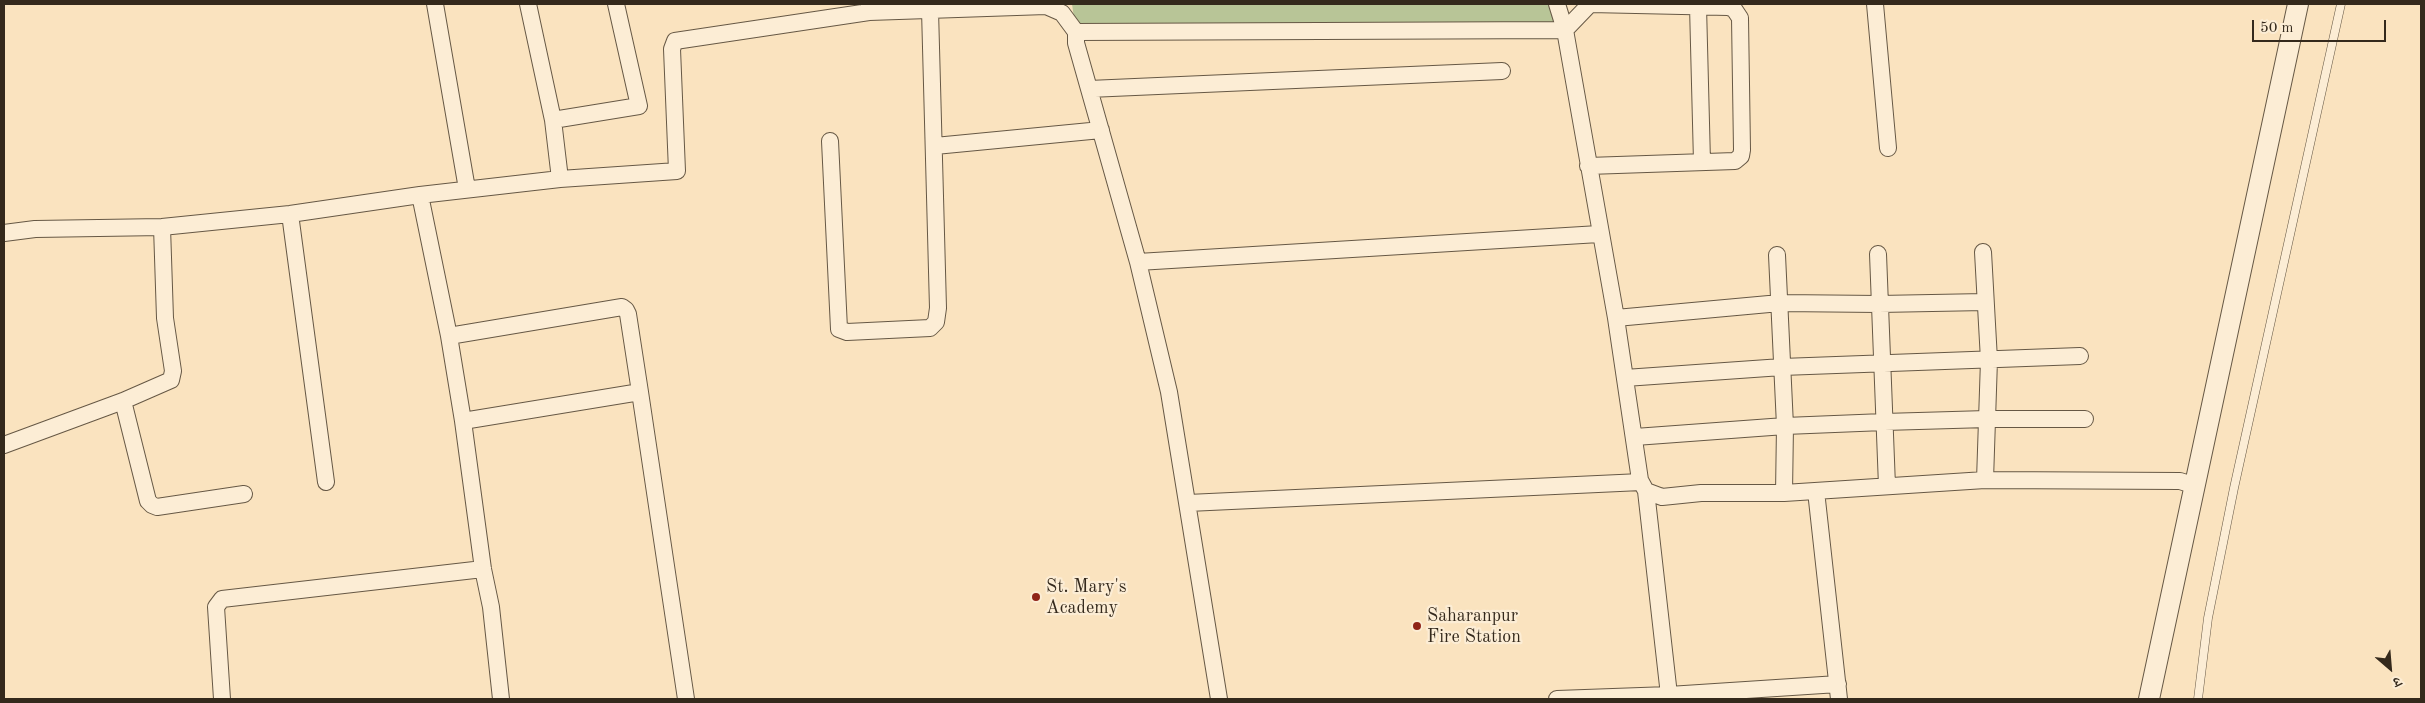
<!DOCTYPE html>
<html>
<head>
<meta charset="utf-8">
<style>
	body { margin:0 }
	#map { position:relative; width:2425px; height:703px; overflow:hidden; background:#fae3bf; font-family:"Old Standard TT","Noto Serif Devanagari",serif }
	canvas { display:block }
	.frame { position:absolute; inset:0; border:5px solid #34291c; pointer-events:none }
	.north { position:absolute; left:2365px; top:643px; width:50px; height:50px; -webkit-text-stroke:4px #fcedd5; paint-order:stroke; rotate:153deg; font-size:14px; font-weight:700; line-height:20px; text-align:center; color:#34291c }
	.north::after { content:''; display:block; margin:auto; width:18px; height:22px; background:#34291c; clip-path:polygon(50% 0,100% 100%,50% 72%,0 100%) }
	.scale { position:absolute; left:2252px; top:20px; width:134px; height:22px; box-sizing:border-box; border:2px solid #34291c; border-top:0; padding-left:6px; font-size:15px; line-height:18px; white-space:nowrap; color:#34291c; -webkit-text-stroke:4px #fcedd5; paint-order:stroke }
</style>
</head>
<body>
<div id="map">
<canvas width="2425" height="703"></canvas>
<div class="frame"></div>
<div class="north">उ</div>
<div class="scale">50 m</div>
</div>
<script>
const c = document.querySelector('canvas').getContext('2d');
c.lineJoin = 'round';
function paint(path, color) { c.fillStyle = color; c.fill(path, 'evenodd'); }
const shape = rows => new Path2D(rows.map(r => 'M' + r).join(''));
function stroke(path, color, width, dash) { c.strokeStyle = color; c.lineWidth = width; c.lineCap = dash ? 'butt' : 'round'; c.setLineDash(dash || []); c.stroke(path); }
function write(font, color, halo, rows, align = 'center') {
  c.font = font + ' "Old Standard TT",serif'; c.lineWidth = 4.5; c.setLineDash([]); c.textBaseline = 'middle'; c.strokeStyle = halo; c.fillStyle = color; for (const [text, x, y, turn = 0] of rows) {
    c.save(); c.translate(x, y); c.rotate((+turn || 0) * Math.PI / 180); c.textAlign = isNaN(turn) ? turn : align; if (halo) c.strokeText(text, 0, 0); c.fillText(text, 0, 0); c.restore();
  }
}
const green = shape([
	[1072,4,1557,4,1565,30,1076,32]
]);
const service = shape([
	[2198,699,2208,618,2234,488,2341,4]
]);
const minor = shape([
	[435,4,467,189],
	[528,4,553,120,560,179],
	[869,4,869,12,1046,6,1062,13,1076,32,1076,43,1138,262,1169,392,1219,699],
	[1557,4,1565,30,1616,318,1640,480,1646,491,1662,497,1701,493,1784,493,1985,480,2180,481,2196,486],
	[1875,4,1888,148],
	[1698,6,1702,162],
	[1076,32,1565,30,1590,4],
	[1089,89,1502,71],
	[553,120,639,106,616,4],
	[830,141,839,329,847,332,930,328,936,322,938,308,930,10],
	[935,146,1101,130],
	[1588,166,1735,161,1741,156,1742,150,1740,18,1734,9,1728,7,1590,4],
	[420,195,560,179,677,171,672,49,675,41,869,12],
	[290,214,326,482],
	[4,233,35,229,162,227,290,214,420,195,449,336],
	[1983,252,1989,360,1985,480],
	[1878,254,1887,486],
	[1777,255,1785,426,1784,493],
	[1138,262,1599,234],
	[1616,318,1780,303,1879,304,1985,302],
	[1625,378,1782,367,2080,356],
	[640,392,463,421,449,336,622,307,626,310,628,314,640,392,669,586,686,699],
	[123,401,148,501,152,505,157,507,244,494],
	[463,421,483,569,491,607,501,699],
	[1635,437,1785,426,1884,422,1987,419,2085,419],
	[4,445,123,401,171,380,173,371,165,318,162,227],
	[1816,491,1839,699],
	[1188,503,1641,482],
	[222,699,216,607,222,599,483,569],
	[1557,699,1669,695,1646,491],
	[1669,699,1669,695,1838,684]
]);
const tertiary = shape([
	[2149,699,2298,4]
]);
const markers = [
	[1036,597,5,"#8f2418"],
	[1417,626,5,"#8f2418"]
];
const poiNames = [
	["St. Mary's",1046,587],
	["Academy",1046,608],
	["Saharanpur",1427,616],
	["Fire Station",1427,637]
];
paint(green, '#b8c597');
stroke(service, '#665845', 9);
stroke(minor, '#665845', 18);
stroke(tertiary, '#665845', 22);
stroke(service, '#fcedd5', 8);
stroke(minor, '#fcedd5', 16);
stroke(tertiary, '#fcedd5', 20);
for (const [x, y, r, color] of markers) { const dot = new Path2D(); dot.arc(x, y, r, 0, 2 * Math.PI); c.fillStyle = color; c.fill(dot); stroke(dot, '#fcedd5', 2); }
write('18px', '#34291c', '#fcedd5', poiNames, 'left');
</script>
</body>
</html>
